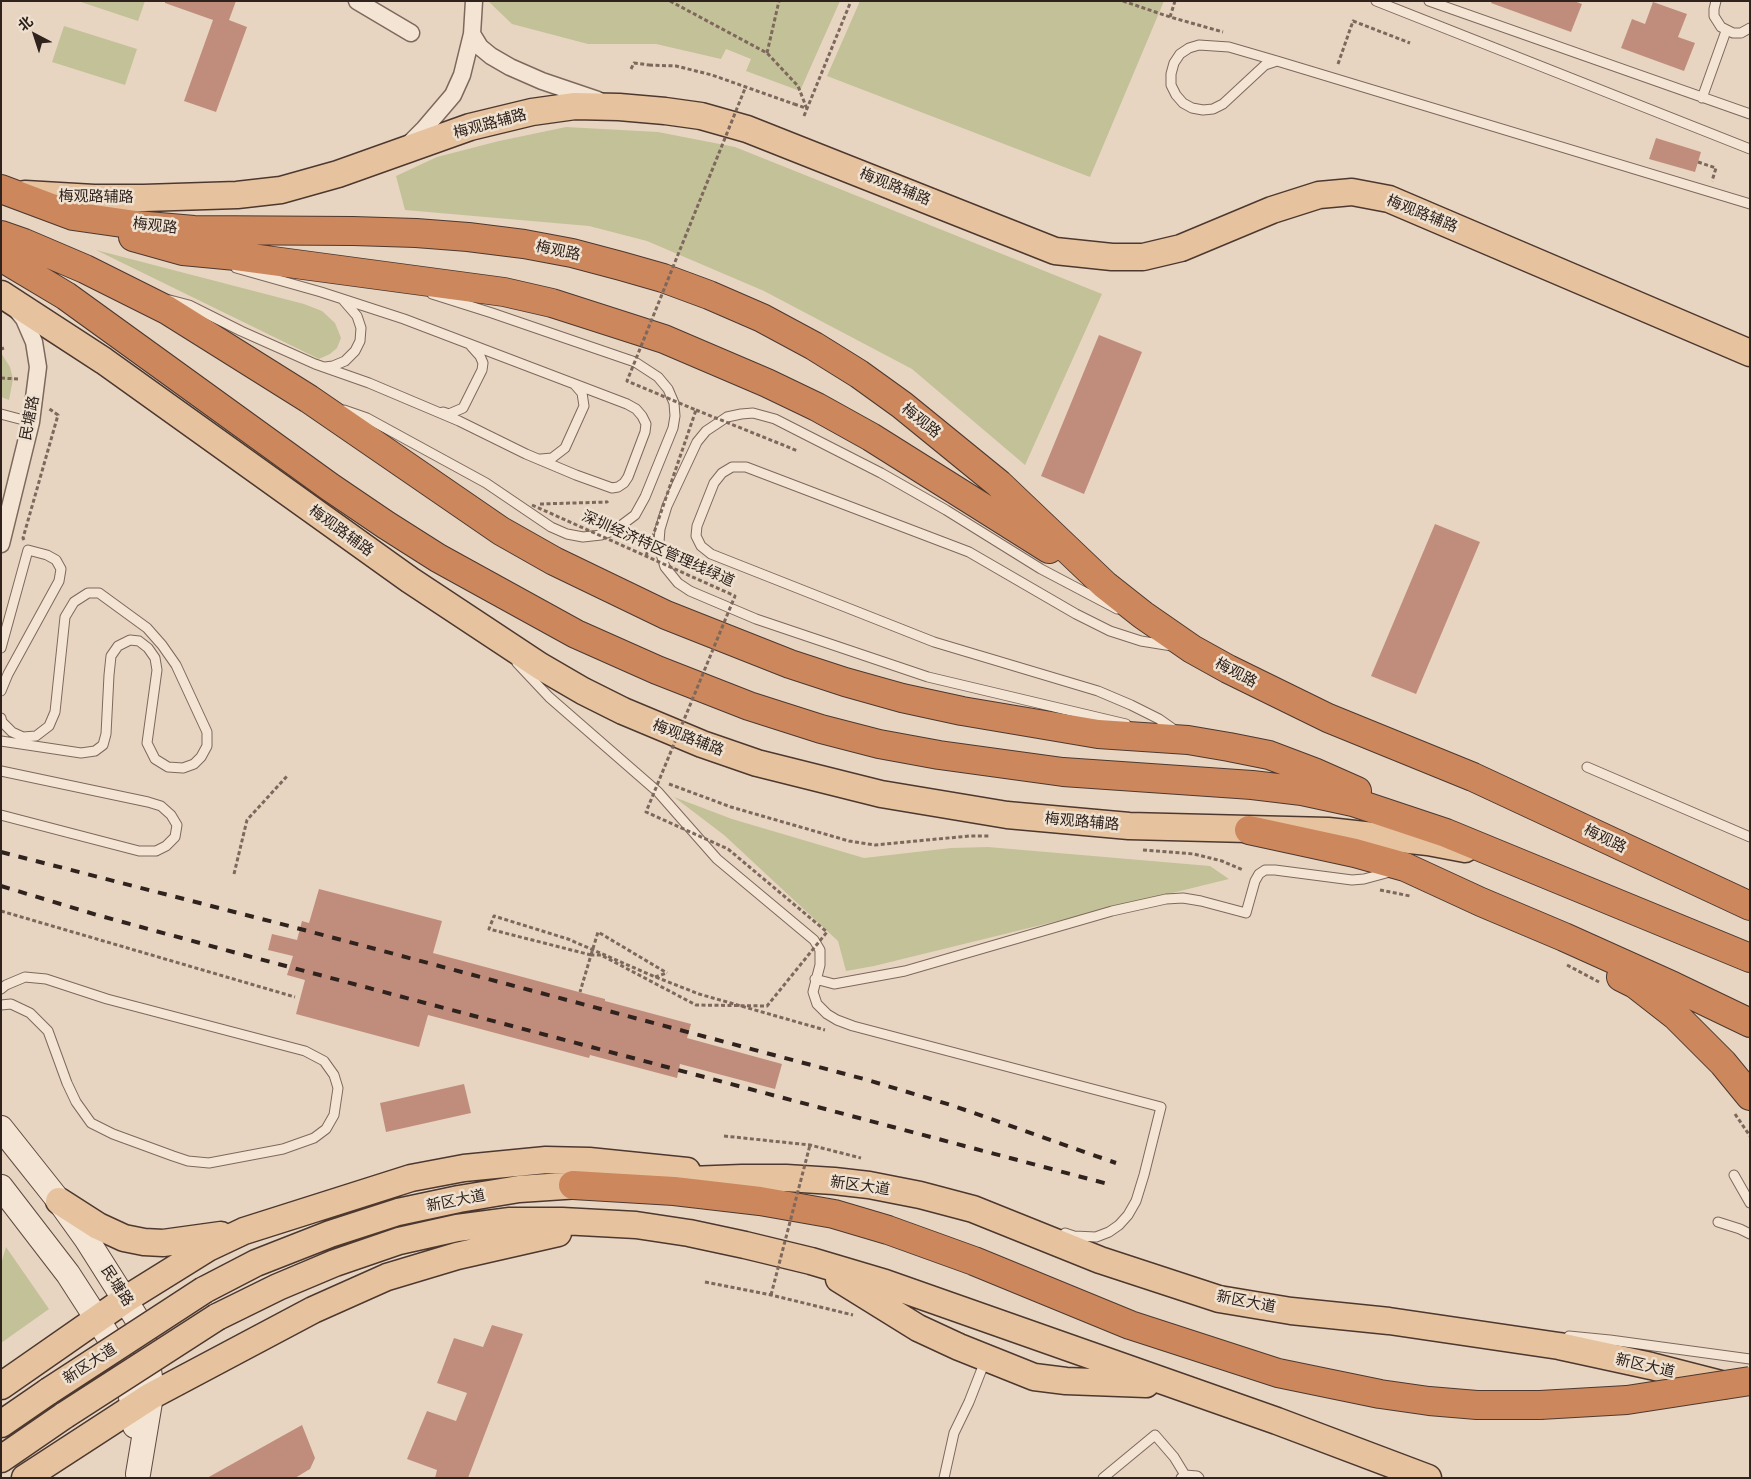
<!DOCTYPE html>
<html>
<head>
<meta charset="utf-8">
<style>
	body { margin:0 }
	#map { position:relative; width:1751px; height:1479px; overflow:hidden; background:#e7d5c2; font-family:"Roboto Serif","Noto Sans SC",serif }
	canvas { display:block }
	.frame { position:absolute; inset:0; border:2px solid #30231e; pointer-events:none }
	.north { position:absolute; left:10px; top:10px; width:50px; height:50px; -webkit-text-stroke:4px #efe1d0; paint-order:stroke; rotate:320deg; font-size:14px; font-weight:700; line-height:20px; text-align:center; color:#30231e }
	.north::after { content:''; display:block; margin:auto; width:18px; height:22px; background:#30231e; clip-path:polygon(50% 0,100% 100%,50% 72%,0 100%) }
</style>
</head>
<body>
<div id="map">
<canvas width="1751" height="1479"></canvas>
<div class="frame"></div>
<div class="north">北</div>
</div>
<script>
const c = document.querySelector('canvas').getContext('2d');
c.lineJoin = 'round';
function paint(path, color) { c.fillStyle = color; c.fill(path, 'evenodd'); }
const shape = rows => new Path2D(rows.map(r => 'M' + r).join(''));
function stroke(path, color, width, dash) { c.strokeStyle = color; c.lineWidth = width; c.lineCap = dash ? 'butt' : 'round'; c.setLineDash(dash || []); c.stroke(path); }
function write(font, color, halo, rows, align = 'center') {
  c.font = font + ' "Roboto Serif","Noto Sans SC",serif'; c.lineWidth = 5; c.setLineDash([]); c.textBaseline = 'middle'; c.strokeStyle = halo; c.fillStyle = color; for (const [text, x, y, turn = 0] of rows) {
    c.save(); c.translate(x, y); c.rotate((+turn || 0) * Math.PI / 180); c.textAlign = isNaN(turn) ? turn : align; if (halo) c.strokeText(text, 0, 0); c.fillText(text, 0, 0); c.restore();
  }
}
const green = shape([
	[78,1,145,1,138,21],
	[488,1,840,1,800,91,746,71,751,59,726,49,721,59,656,44,588,44,512,24],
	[860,1,1164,1,1090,177,827,76],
	[64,26,137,49,125,85,52,62],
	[566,127,658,132,735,147,1102,294,1025,465,912,369,764,291,647,241,589,226,405,210,396,176,437,157,499,141],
	[96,250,304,304,322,311,335,323,341,338,337,348,330,354,319,359],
	[1,353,10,367,13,379,9,400,1,397],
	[674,797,732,819,864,858,951,848,988,847,1210,866,1229,879,874,966,846,971,838,941,724,835],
	[6,1247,49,1309,1,1343,1,1264]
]);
const building = shape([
	[165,1,236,1,229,20,247,27,216,112,184,101,213,20,165,3],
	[1492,1,1574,1,1582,4,1571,32,1491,3],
	[1653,2,1687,14,1678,37,1695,43,1684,71,1621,48,1632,19,1645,24],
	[1656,138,1701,152,1695,172,1649,159],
	[1099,335,1142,352,1084,494,1041,476],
	[1435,524,1480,542,1416,694,1371,676],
	[319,889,442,921,433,953,605,999,605,1001,691,1024,687,1038,782,1064,775,1089,680,1064,677,1078,590,1055,589,1058,428,1015,419,1047,296,1014,305,980,287,975,293,956,268,950,272,934,297,940,302,921,309,923],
	[464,1084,471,1113,386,1132,380,1103],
	[492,1325,523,1334,468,1478,435,1478,437,1470,407,1459,427,1411,456,1421,467,1393,437,1383,454,1338,483,1347],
	[302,1425,315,1458,310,1469,295,1478,207,1478]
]);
const path = shape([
	[670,1,767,53,798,86,807,109],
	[1123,1,1170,17,1223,32],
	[1170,17,1175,1],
	[767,53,779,1],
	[1338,64,1353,21,1410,43],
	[631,69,634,63,649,65],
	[794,104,806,108],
	[804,116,851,1],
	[1698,162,1716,168,1712,181],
	[1,349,4,348],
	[1,378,18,379],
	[540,504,607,502,608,501],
	[24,540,23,538,58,415,48,408],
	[669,784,731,807,849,841,875,845,969,836,990,836],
	[1143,850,1194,854,1222,861,1243,870],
	[234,874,247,820,288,775],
	[1380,890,1410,896],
	[1,911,295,997],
	[591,955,489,929,494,916,568,939,653,976,699,994,825,1030],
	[1567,965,1599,982],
	[655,977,667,973],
	[1735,1114,1750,1136],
	[724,1136,810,1145,861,1158],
	[705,1282,771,1295,853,1315]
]);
const lane = shape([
	[1376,1,1750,149],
	[1429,1,1750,114],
	[1716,1,1714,9,1714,16,1721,27,1733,33,1741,33,1750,28],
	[1199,45,1229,47,1277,61,1265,65,1223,104,1213,109,1203,110,1192,108,1183,103,1176,95,1171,85,1171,74,1174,63,1180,54,1189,48,1199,45],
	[1277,61,1750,204],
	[1702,98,1726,31],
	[170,300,189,305,241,331,315,364,369,383,459,421,526,454,576,475,612,488,618,487,624,483,628,477,645,432,646,424,642,416,636,409,627,404,404,319,321,292,236,268],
	[325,367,333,366,345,361,355,351,360,341,361,328,357,316,344,301],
	[344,410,367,418,486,483,551,527,567,534,583,537,601,535,615,530,635,515,645,497,673,428,675,416,674,403,668,389,658,377,635,362,492,313,432,294],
	[443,412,449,414,463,408,482,370,483,363,480,356,471,346],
	[1,414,31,422],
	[541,459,552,458,565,448,584,406,582,393,575,385],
	[1117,609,1041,569,946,510,881,473,775,419,753,413,741,414,727,417,706,431,697,442,667,506,660,529,659,542,661,554,665,567,678,583,690,591,756,619,928,677,1126,724],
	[1172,646,1141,641,1110,631,1076,614,969,552,746,467,732,467,722,473,714,483,697,526,696,536,701,546,711,554,934,642,1098,691,1131,705,1159,719,1176,731],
	[1,648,28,550,47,555,56,560,61,569,59,581,8,674,1,691],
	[517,663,549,697,658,792,717,859,814,940,820,950,820,965,813,992,817,1004,827,1014,837,1020,853,1026,1161,1107,1144,1175,1136,1201,1128,1215,1119,1225,1109,1232,1096,1237,1074,1236,1065,1233],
	[1,718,2,722,12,732,23,737,36,736,49,726,55,712,65,617,74,602,88,593,99,593,147,628,162,645,176,665,207,732,207,746,201,757,194,764,183,768,168,767,155,759,147,743,157,670,155,658,148,648,139,641,130,640,118,646,111,656,109,675,106,734,103,745,95,751,81,753,1,741],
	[1587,767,1750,837],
	[1,771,148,802,161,806,171,815,177,825,175,837,166,846,156,851,139,851,1,815],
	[815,979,834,984,905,971,1112,911,1166,899,1183,898,1201,901,1246,913,1255,881,1259,874,1265,870,1275,870,1352,880,1364,879,1390,872],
	[1,989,6,985,25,977,46,979,107,999,305,1051,324,1061,334,1075,338,1088,334,1115,326,1129,314,1138,283,1149,209,1163,188,1161,173,1156,113,1134,91,1123,76,1102,67,1083,48,1031,30,1013,11,1004,1,1005],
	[1734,1175,1750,1203],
	[1718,1222,1740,1229,1750,1234],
	[1569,1336,1610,1340,1750,1359],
	[944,1478,954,1433,969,1402,985,1361],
	[1103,1478,1155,1435,1174,1457,1185,1475],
	[1181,1478,1185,1475,1197,1476,1199,1478]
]);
const street = shape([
	[357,1,411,33],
	[472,34,480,47,491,56,510,67,542,81,598,100],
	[409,144,424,129,453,95,462,75,472,34,474,1],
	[1,544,31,422,38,367,34,342,24,319,15,308]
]);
const secondary = shape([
	[1,1128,59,1201,87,1240,137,1319,145,1344,150,1377,151,1396,138,1474],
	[1,1187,68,1274,108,1336,121,1364,134,1407,135,1426]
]);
const primary = shape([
	[25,194,94,198,144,198,237,195,281,190,338,174,470,127,532,112,575,106,619,107,665,111,701,116,747,129,1055,251,1112,257,1143,257,1181,248,1272,210,1319,195,1352,192,1389,199,1750,353],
	[1,294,104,361,410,580,540,666,583,691,623,711,702,744,757,763,881,794,1007,815,1129,826,1328,831,1428,842,1465,849],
	[663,1181,742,1178,786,1178,834,1181,869,1185,920,1195,973,1209,1100,1260,1219,1299,1291,1311,1389,1321,1559,1346,1651,1366,1725,1385],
	[59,1201,98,1226,124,1238,144,1242,163,1243,221,1235],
	[839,1279,918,1328,959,1347,1034,1377,1066,1381,1146,1384],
	[204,1290,256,1263,330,1234,398,1212,459,1199,519,1189,594,1184],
	[217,1317,278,1287,335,1263,399,1241,457,1228,510,1221,562,1221,636,1225,689,1233,745,1245,811,1261,885,1283,1277,1421,1428,1478],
	[1,1386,126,1299,208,1248,244,1231,411,1178,464,1168,546,1160,589,1161,687,1171],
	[1,1424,49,1391],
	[1,1459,65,1415],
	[25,1478,151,1396,313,1310,387,1277,457,1256,558,1233]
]);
const highway = shape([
	[1,189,73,216,136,225,194,230,353,231,416,233,468,237,524,244,572,253,621,266,663,278,709,295,762,318,814,346,859,374,902,405,999,484,1105,585,1143,615,1192,649,1228,669,1328,718,1473,777,1750,906],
	[1,235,24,243,85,269,167,310,309,399,501,531,554,561,666,615,790,664,845,682,902,698,962,711,1098,734,1188,740,1229,747,1269,755,1314,772,1357,791],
	[133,237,183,251,236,256,504,292,552,303,664,339,767,383,817,407,871,437,1049,549],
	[1,257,66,296,330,487,386,525,438,558,576,634,657,670,749,706,821,729,879,744,939,755,1063,772,1252,785,1302,791,1353,802,1446,833,1750,958],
	[1249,830,1355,853,1405,867,1481,902,1564,937,1673,986,1750,1023],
	[1621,977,1635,984,1676,1016,1723,1063,1750,1096],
	[573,1185,674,1191,760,1201,834,1214,888,1230,974,1261,1130,1325,1278,1373,1380,1394,1429,1401,1477,1405,1540,1405]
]);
const rail = shape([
	[1,852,289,926,864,1079,951,1105,1116,1163],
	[1,886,97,915,233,952,1108,1184]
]);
const pathBridge = shape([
	[649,65,676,66,712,75,794,104],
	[696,410,798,451],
	[532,505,735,596,646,812,728,849,827,932,767,1006,696,1005,601,955,591,955,580,992],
	[646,556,696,410,627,381,746,86],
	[591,955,598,932,667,973],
	[771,1295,810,1145]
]);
const primaryBridge = shape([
	[49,1391,204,1290],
	[65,1415,217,1317]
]);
const highwayBridge = shape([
	[1540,1405,1627,1400,1750,1381]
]);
const streetNames = [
	["梅观路辅路",490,124,-15],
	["梅观路辅路",895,187,22],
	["梅观路辅路",96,197,1],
	["梅观路辅路",1422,214,22],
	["梅观路",155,226,6],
	["梅观路",558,251,12],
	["民塘路",30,418,-79],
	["梅观路",921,421,39],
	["梅观路辅路",341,531,36],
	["深圳经济特区管理线绿道",658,549,24],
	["梅观路",1236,673,28],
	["梅观路辅路",688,738,21],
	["梅观路辅路",1082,822,5],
	["梅观路",1605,839,26],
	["新区大道",860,1186,8],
	["新区大道",456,1201,-11],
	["民塘路",117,1286,57],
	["新区大道",1246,1302,11],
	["新区大道",90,1364,-33],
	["新区大道",1645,1366,13]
];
paint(green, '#c3c198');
paint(building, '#c08d7d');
stroke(lane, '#7e685c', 11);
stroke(street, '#7e685c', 19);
stroke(secondary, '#604a3f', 26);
stroke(primary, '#4d382f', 29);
stroke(highway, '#4d382f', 30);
stroke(path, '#7e685c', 3, [4, 2.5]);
stroke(lane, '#f3e4d4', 9);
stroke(street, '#f3e4d4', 16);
stroke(secondary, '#f3e4d4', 24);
stroke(primary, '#e6c39e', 26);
stroke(highway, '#cc875d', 28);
stroke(rail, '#30231e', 4, [9, 9]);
stroke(primaryBridge, '#4d382f', 29, []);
stroke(highwayBridge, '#4d382f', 30, []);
stroke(pathBridge, '#7e685c', 3, [4, 2.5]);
stroke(primaryBridge, '#e6c39e', 26);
stroke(highwayBridge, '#cc875d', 28);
write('15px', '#30231e', '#efe1d0', streetNames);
</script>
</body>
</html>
